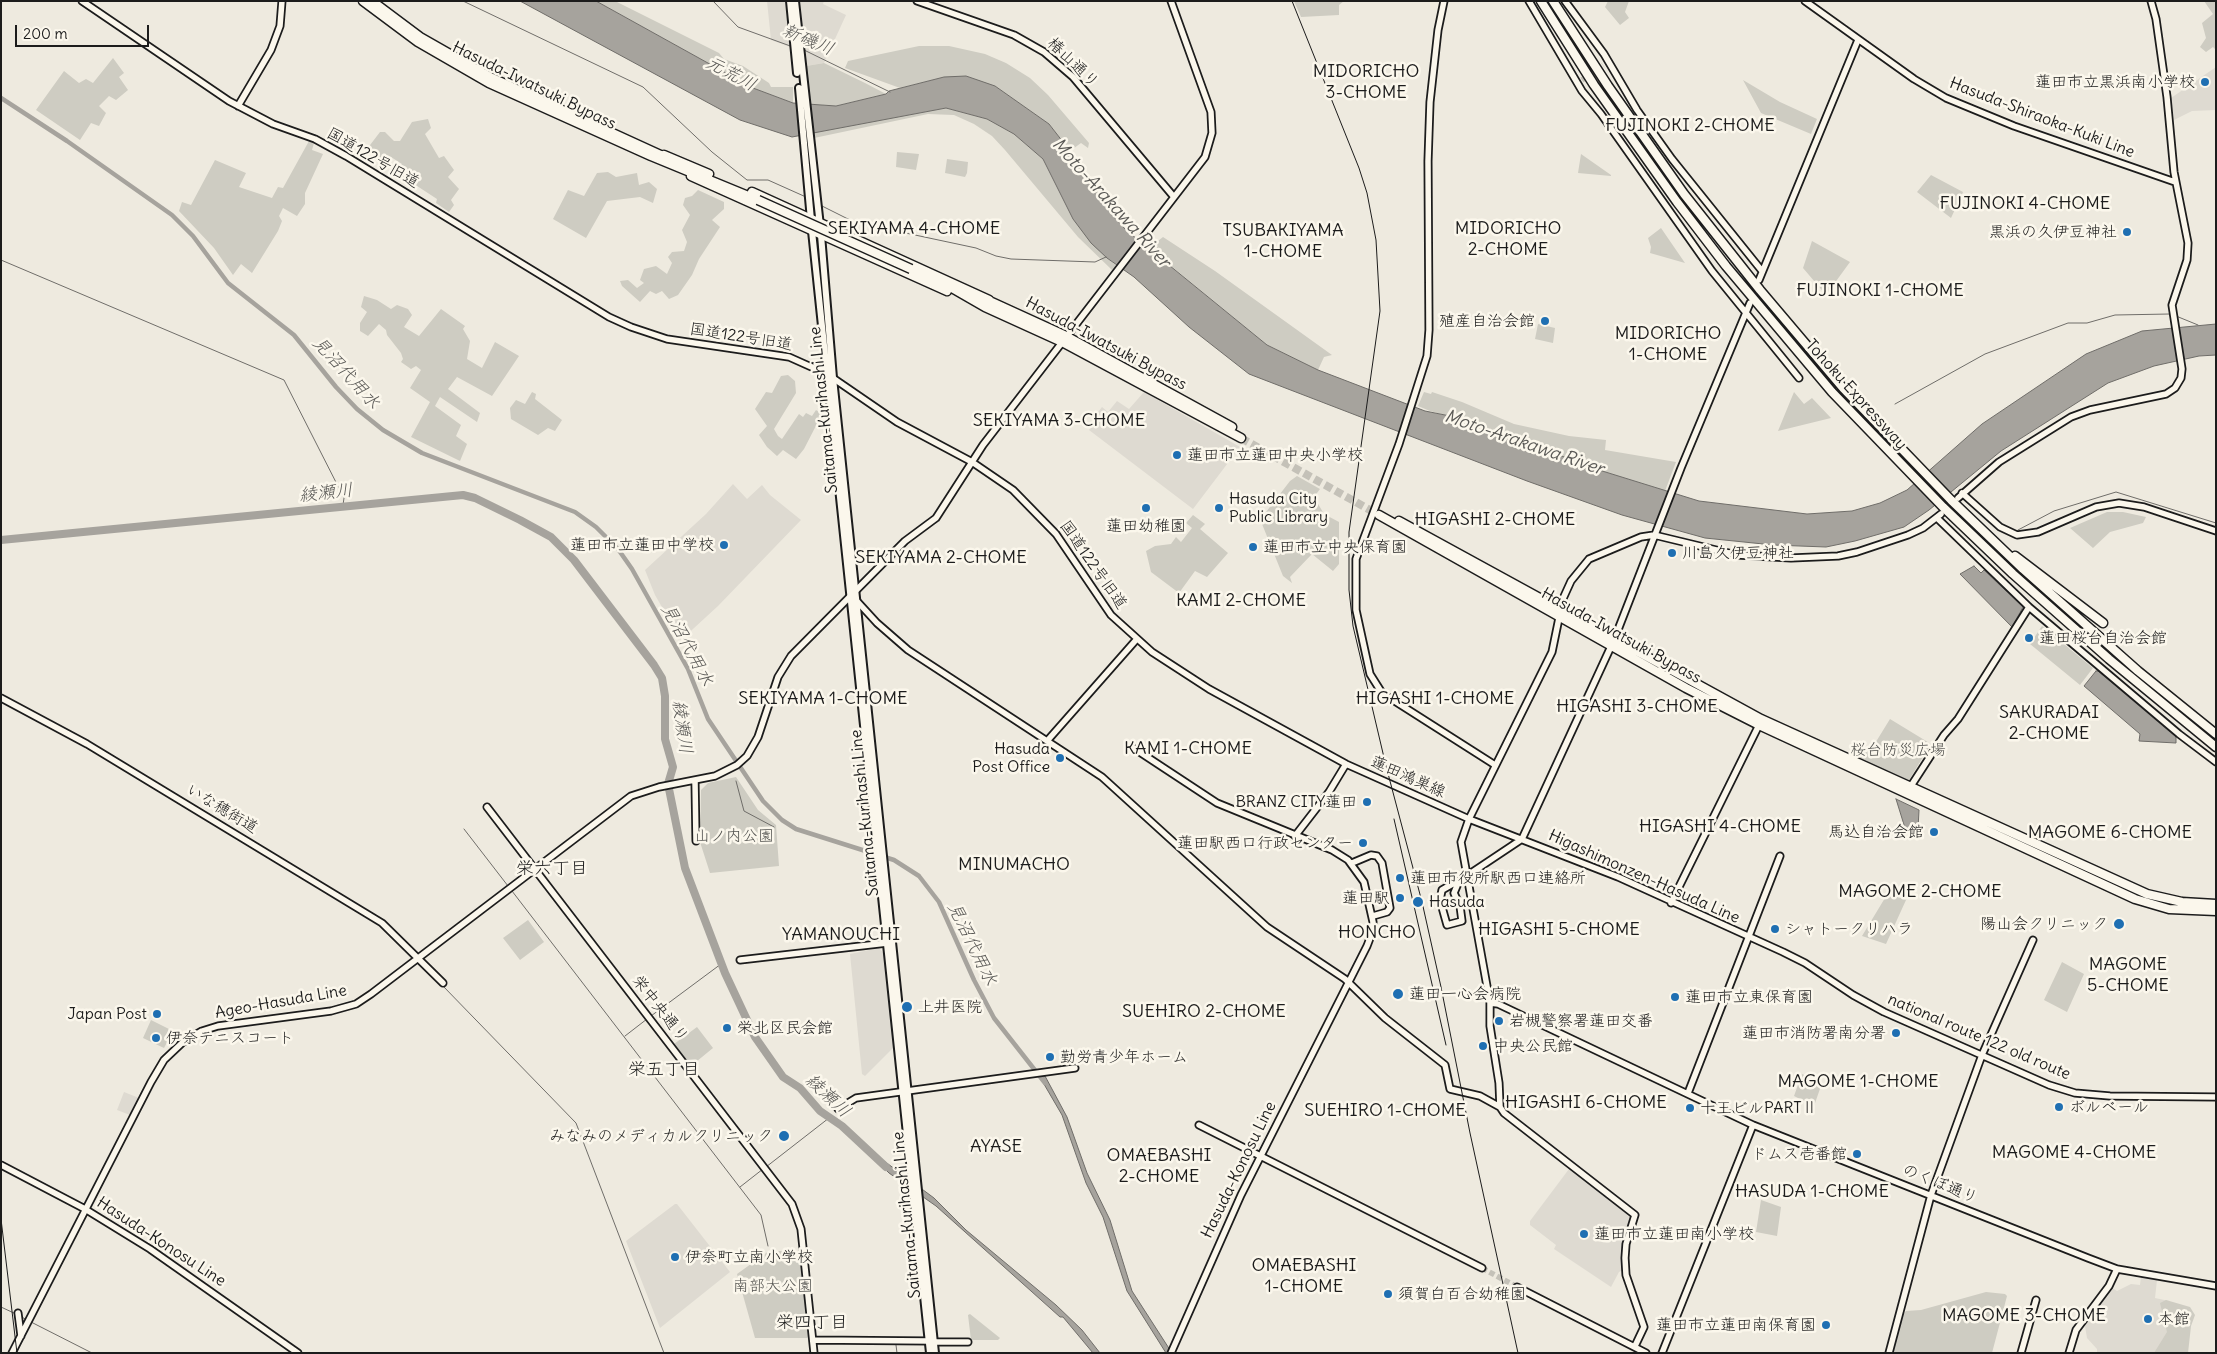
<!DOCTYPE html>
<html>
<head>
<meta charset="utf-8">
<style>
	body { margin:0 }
	#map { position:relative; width:2217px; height:1354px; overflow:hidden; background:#eeeadf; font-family:Delius,sans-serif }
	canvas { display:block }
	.frame { position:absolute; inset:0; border:2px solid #1c1c1c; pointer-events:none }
	.scale { position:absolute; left:15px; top:25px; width:134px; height:22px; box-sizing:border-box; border:2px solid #1c1c1c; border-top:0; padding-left:6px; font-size:15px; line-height:18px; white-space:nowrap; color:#1c1c1c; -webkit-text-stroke:4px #fbf7ec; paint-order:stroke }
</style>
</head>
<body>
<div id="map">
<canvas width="2217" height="1354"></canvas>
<div class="frame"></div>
<div class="scale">200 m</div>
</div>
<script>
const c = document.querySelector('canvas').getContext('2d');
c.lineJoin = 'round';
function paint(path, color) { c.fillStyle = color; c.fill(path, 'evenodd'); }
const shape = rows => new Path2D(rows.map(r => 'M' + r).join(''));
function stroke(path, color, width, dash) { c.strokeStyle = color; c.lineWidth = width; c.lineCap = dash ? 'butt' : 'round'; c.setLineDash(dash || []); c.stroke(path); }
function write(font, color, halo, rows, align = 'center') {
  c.font = font + ' Delius,"Klee One",sans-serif'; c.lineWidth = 5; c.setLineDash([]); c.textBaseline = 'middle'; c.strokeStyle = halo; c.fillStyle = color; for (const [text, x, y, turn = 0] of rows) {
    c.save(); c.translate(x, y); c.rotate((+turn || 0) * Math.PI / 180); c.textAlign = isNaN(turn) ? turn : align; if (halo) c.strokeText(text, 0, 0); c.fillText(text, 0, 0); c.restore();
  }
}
const built = shape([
	[767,1,785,1,790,47,771,40],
	[799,1,824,1,823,4,846,15,824,63,806,66],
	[2216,67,2216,110,2192,111,2174,120,2171,98],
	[1144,392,1240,447,1193,509,1089,430,1094,422,1092,420,1102,407,1108,412,1117,401,1129,409],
	[733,484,747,499,762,485,770,495,801,520,718,606,681,640,655,595,645,570,706,514],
	[879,948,884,954,894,1047,865,1076,862,1074,850,954],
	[124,1092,139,1098,130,1115,117,1110],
	[1569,1169,1573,1169,1632,1215,1622,1243,1623,1270,1619,1272,1611,1287,1554,1249,1556,1245,1530,1225,1530,1221],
	[675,1204,677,1204,730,1272,660,1328,626,1241],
	[2141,1277,2157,1280,2155,1298,2169,1301,2166,1353,2097,1353,2097,1349,2087,1338,2085,1326,2098,1302,2111,1287,2117,1291,2131,1284,2140,1285]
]);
const green = shape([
	[596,1,615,1,719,53,724,59,743,66,769,83,771,87,793,87,793,103,753,88],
	[1294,1,1344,1,1339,5,1339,15,1301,17],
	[1608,1,1629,1,1625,12,1629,18,1620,25,1605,7],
	[2204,1,2216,1,2216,50,2213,47,2206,52,2200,47,2206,38,2202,23,2213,14],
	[919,46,949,46,985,54,1006,63,1030,78,1048,95,1089,143,1088,148,1081,143,1070,151,1049,124,995,86,944,77,900,88,845,68,848,61],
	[113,58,124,73,119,77,128,90,116,100,109,96,99,106,106,113,99,126,91,123,80,140,36,110,64,71,79,83,86,79,93,83],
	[824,63,865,83,886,94,835,106,811,104,806,66],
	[1743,80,1780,102,1817,119,1811,134,1761,113],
	[946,108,987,119,1014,134,1043,159,1073,219,1107,258,1116,265,1112,270,1078,237,1005,150,992,136,974,124,954,115,928,114,814,138,814,132],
	[428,119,431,128,425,134,439,158,444,156,454,170,448,177,459,189,451,200,454,205,449,212,436,203,437,199,414,184,411,187,396,174,402,164,391,157,386,162,367,149,380,132,385,132,394,141,400,141,412,122],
	[309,141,314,143,312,150,323,154,305,193,305,204,297,216,283,208,279,216,282,221,278,231,252,273,241,264,233,275,214,248,179,211,182,202,191,205,215,160,246,173,239,187,272,198,278,187,283,188],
	[897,152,919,154,916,170,896,167],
	[1581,154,1611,175,1611,176,1578,173],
	[947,159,968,162,967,173,965,177,945,173],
	[608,172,616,177,637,173,639,185,649,182,657,189,653,203,640,197,607,201,586,238,553,219,568,190,584,196,597,173],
	[1931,175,1963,192,1951,218,1917,192],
	[698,190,724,202,724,209,712,220,720,227,699,259,692,275,678,295,669,299,662,291,656,294,650,291,640,302,622,286,620,281,628,280,637,288,644,283,640,280,644,269,656,266,667,274,672,263,668,257,672,252,684,251,687,242,682,230,690,215,683,205,685,198,692,196],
	[1661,228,1685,263,1650,253,1651,247,1648,238],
	[1163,237,1215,271,1332,355,1324,357,1318,370,1267,345,1149,248],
	[1812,241,1850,262,1826,295,1803,268],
	[364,296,377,300,391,309,397,305,408,309,412,315,404,327,419,336,441,309,465,326,463,329,470,341,467,359,482,368,495,342,519,356,492,396,457,377,448,389,480,413,477,422,440,397,435,406,461,425,456,436,467,444,460,461,411,437,430,402,410,388,421,370,416,366,411,369,401,362,403,359,401,353,387,335,386,330,379,324,368,336,360,331,360,323,367,312,361,307],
	[1538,324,1555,328,1553,343,1535,339],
	[788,375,795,381,796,393,774,429,778,436,782,439,799,414,803,417,806,413,812,416,816,410,822,414,804,449,796,459,783,450,777,456,767,447,759,435,767,426,755,409,766,392,772,393,781,376],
	[532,392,536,394,535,399,562,420,555,431,548,428,538,435,511,419,510,408,516,400,525,404],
	[1424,392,1431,394,1432,392,1462,402,1514,424,1569,436,1606,440,1605,450,1676,462,1665,491,1599,470,1483,426,1430,411,1418,406],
	[1794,392,1804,404,1812,398,1831,418,1778,431],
	[1297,476,1320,489,1314,497,1324,514,1339,522,1339,564,1333,571,1312,554,1290,577,1292,583,1283,576,1262,524,1263,516,1290,481],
	[2107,512,2123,512,2146,517,2143,523,2110,532,2093,548,2070,528],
	[1193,515,1205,524,1200,529,1228,553,1207,577,1195,571,1179,593,1151,572,1146,551,1155,546,1171,544,1176,537,1181,542,1192,528,1186,523],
	[2042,626,2093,668,2080,685,2030,644],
	[1890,719,1931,744,1909,780,1853,756,1874,745],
	[736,777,758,810,776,825,779,866,710,873,700,842,701,790,708,783],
	[1888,893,1906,900,1886,944,1862,936],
	[528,920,544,942,520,960,503,938],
	[2062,962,2084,974,2067,1012,2044,1000],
	[151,1020,173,1031,164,1048,143,1038],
	[697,1027,713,1048,691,1066,674,1044],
	[1802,1074,1822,1083,1814,1106,1794,1096],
	[1761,1200,1781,1207,1777,1236,1756,1232],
	[769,1251,800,1251,809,1336,807,1338,755,1338,737,1274],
	[1986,1292,2005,1294,2007,1296,1992,1353,1893,1353,1903,1314,1906,1311,1921,1310],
	[2166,1300,2190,1307,2195,1315,2191,1326,2188,1353,2154,1353,2167,1332,2160,1303],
	[970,1314,1000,1338,998,1340,971,1340,968,1315]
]);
const water = shape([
	[520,1,596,1,753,88,793,103,836,106,886,94,889,91,944,77,966,76,995,86,1049,124,1070,151,1113,216,1126,230,1267,345,1318,370,1425,411,1460,418,1599,470,1699,501,1807,514,1852,511,1880,503,1907,490,1982,424,2086,354,2142,331,2216,324,2216,355,2199,356,2154,366,2108,383,2001,451,1929,510,1904,527,1855,541,1826,547,1773,545,1705,538,1622,515,1527,481,1249,374,1189,327,1134,277,1107,258,1091,243,1073,219,1043,159,1014,134,987,119,946,108,792,137,740,120,520,1],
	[1974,566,1981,573,1984,570,2023,607,2012,627,1960,574,1974,566],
	[2096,671,2098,671,2176,735,2176,743,2139,741,2140,734,2084,686,2096,671],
	[1896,799,1919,810,1918,829,1905,828,1896,799],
	[1045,1076,1067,1117,1087,1173,1110,1220,1132,1291,1172,1353,1166,1353,1127,1291,1103,1217,1086,1183,1062,1115,1041,1079,1045,1076],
	[880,1158,934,1198,966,1230,1056,1305,1082,1330,1100,1353,1093,1353,1063,1317,1060,1317,936,1206,889,1173,878,1162,880,1158]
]);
const stream = shape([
	[463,1,643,87,712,152,747,180,768,180,806,197],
	[713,1,738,27,793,47],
	[804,50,890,92],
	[820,205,854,222,976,248,996,256,1011,259,1095,262,1106,257],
	[1,260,284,380,344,498,343,505],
	[2176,316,2198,325],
	[1895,404,1985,354,2068,323,2087,323,2115,315,2170,314],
	[2018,530,2054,511,2116,492,2216,523],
	[736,781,744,811,774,827],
	[464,829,508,886],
	[512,891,761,1215,768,1246],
	[442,985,576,1123,664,1353],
	[651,1016,721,964],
	[625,1036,647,1019],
	[766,1167,829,1118],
	[740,1187,763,1169],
	[1,1307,16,1314],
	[20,1316,27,1320],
	[31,1322,92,1353],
	[896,1345,897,1353]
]);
const canal = shape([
	[1,98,67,141,172,215,193,236,228,283,294,335,336,387,357,409,383,430,422,453,575,512,596,527,618,549,632,569,688,669,708,719,763,801,782,820,796,829,894,860,919,876,939,902,974,980,994,1018,1045,1083]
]);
const river = shape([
	[1,540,463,495,475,498,520,520,551,537,574,560,654,665,662,678,665,696,665,739,673,767,668,784,685,868,725,973,755,1037,783,1077,800,1088,820,1111,842,1126,886,1167]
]);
const secondaryTunnel = shape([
	[1582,80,1603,65],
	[1482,1268,1517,1287]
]);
const highwayTunnel = shape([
	[1241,438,1379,515]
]);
const secondary = shape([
	[82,1,229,101,273,124,315,139,346,156,609,317,631,327,667,339,789,357,827,374,897,422,972,462,1013,490,1056,534,1111,615,1152,652,1209,689,1346,764,1469,819,1618,877,1783,952,1805,963,1853,995,1884,1012,2049,1085,2075,1093,2110,1096,2216,1097],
	[917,1,1014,35,1044,52,1073,77,1174,197],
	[1444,1,1438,30,1430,102,1428,161,1429,330,1427,356,1399,444,1356,559,1356,610,1370,674,1382,693,1495,765],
	[1529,1,1582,91,1601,114,1712,271,1799,378],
	[1565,1,1604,54,1637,110,1672,159,1762,271],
	[1805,1,1914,79,1946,98,2014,126,2175,182],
	[238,106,271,50,280,26,282,1],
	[1759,280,1858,40],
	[1962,493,2000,527,2017,535,2038,532,2096,507,2119,503,2144,507,2216,531],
	[1958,498,1999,462,2071,417,2090,410,2166,394,2175,388,2181,378,2182,369,2172,305,2187,260,2188,243,2174,172,2167,97,2156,19,2151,1],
	[1937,518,2029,607,2179,734,2216,762],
	[855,599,877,623,908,650,1102,777,1267,927,1345,979,1385,1018,1445,1065,1450,1089,1480,1096,1500,1107],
	[1561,611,1561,603,1571,581,1589,559,1641,537,1654,535,1737,555,1791,558,1838,556,1857,552,1908,535,1923,528,1941,514],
	[1559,618,1552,652,1469,819,1461,842,1490,1003,1490,1026,1499,1083,1500,1107,1504,1113,1635,1215,1626,1244,1625,1258,1626,1275,1644,1327,1635,1346],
	[1,698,87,744,382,923,443,983],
	[1047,741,1136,640],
	[1135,749,1217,803,1332,850,1348,860,1364,882,1373,922,1372,933,1367,946,1241,1195,1171,1353],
	[695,781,696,841],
	[1909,789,1944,735,1958,719,2029,607],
	[487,807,792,1204,801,1229,814,1353],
	[1295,836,1329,792,1346,764],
	[1522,839,1614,640,1681,468,1750,303],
	[1352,863,1371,855,1377,856,1382,863,1390,908,1387,912,1373,916],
	[1459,881,1454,893,1460,906,1462,921,1447,925,1440,900,1442,890,1468,875,1522,839],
	[1671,903,1760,723],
	[740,960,887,943],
	[1490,1003,1498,1004,1753,1125,2088,1258,2117,1269,2216,1286],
	[1688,1093,1780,856],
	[838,1109,856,1098,1075,1068],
	[1199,1125,1482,1268],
	[1,1165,85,1209,150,1249,298,1353],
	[1517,1287,1646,1353],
	[18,1313,21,1336],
	[813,1340,929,1341],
	[934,1342,968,1342],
	[12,1353,151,1082,164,1060,183,1042,202,1031,218,1026,331,1011,356,1004,371,994,631,796,659,787,715,776,737,765,747,756,758,737,778,677,791,656,905,541,936,518,983,445,1205,157,1212,133,1211,112,1171,1],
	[1662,1353,1753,1125],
	[1889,1353,1931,1195,1982,1055,2033,940],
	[2021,1353,2036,1300],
	[2069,1353,2076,1330,2109,1286,2117,1269]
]);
const primary = shape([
	[790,1,797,73],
	[795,1,821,235,833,378,935,1353],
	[799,88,812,231,930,1353]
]);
const highway = shape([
	[363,1,418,42,489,83,651,156,758,200],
	[372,1,420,37,492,78,667,158],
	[1541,1,1594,85,1677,202,1726,266,1832,392,1943,507,2013,574,2109,659,2216,747],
	[1553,1,1608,86,1684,194,1760,290,1843,388,1951,500,2023,569,2138,671,2216,734],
	[664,155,709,174],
	[691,176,947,291],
	[752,192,989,300],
	[911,269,952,288,985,307,1062,342,1241,438],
	[985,299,1066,336,1232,427],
	[1379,515,1686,688,1759,725,2135,899,2169,909,2216,911],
	[1399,521,1761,719,2147,894,2182,902,2216,904],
	[2015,556,2103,623]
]);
const rail = shape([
	[1292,1,1359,168,1367,193,1376,240,1380,311,1349,532,1349,590,1353,626,1386,766,1422,902,1441,987,1470,1133,1518,1353],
	[1394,819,1446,1045],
	[1,1219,17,1353]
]);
const highwayBridge = shape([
	[758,200,911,269]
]);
const markers = [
	[2205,82,5,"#1f6fb2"],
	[2127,232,5,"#1f6fb2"],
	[1545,321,5,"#1f6fb2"],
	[1177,455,5,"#1f6fb2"],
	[1146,508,5,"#1f6fb2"],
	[1219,508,5,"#1f6fb2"],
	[724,545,5,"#1f6fb2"],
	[1253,547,5,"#1f6fb2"],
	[1672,553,5,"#1f6fb2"],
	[2029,638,5,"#1f6fb2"],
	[1060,758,5,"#1f6fb2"],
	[1367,802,5,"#1f6fb2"],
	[1934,832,5,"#1f6fb2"],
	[1363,843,5,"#1f6fb2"],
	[1400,878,5,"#1f6fb2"],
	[1400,898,5,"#1f6fb2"],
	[1418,902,6,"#1f6fb2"],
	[2119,924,6,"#1f6fb2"],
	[1775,929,5,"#1f6fb2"],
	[1398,994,6,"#1f6fb2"],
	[1675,997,5,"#1f6fb2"],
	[907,1007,6,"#1f6fb2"],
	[157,1014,5,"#1f6fb2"],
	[1499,1021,5,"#1f6fb2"],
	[727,1028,5,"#1f6fb2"],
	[1896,1033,5,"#1f6fb2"],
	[156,1038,5,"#1f6fb2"],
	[1483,1046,5,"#1f6fb2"],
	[1050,1057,5,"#1f6fb2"],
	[2059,1107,5,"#1f6fb2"],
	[1690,1108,5,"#1f6fb2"],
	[784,1136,6,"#1f6fb2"],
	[1857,1154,5,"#1f6fb2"],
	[1584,1234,5,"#1f6fb2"],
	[675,1257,5,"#1f6fb2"],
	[1388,1294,5,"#1f6fb2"],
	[2148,1319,5,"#1f6fb2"],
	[1826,1325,5,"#1f6fb2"]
];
const streetNames = [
	["椿山通り",1073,63,44],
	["Hasuda-Iwatsuki Bypass",534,86,26],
	["Hasuda-Shiraoka-Kuki Line",2042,118,21],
	["国道122号旧道",373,158,30],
	["国道122号旧道",741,337,9],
	["Hasuda-Iwatsuki Bypass",1106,344,28],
	["Tohoku Expressway",1856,395,48],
	["Saitama-Kurihashi Line",824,410,-96],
	["国道122号旧道",1093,565,55],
	["Hasuda-Iwatsuki Bypass",1621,636,29],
	["蓮田鴻巣線",1408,777,24],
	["いな穂街道",222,809,31],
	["Saitama-Kurihashi Line",865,813,-96],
	["Higashimonzen-Hasuda Line",1644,877,24],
	["Ageo-Hasuda Line",281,1002,-10],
	["栄中央通り",660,1009,52],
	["national route 122 old route",1979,1037,23],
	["Hasuda-Konosu Line",1239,1170,-64],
	["のくぼ通り",1940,1184,22],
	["Saitama-Kurihashi Line",907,1215,-96],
	["Hasuda-Konosu Line",161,1242,33]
];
const poiNames = [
	["蓮田市立黒浜南小学校",2195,82,"right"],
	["黒浜の久伊豆神社",2117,232,"right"],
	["殖産自治会館",1535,321,"right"],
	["蓮田市立蓮田中央小学校",1187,455],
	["Hasuda City",1229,499],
	["Public Library",1229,517],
	["蓮田幼稚園",1146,526,"center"],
	["蓮田市立蓮田中学校",714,545,"right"],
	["蓮田市立中央保育園",1263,547],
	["川島久伊豆神社",1682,553],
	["蓮田桜台自治会館",2039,638],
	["Hasuda",1050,749,"right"],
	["Post Office",1050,767,"right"],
	["BRANZ CITY蓮田",1357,802,"right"],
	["馬込自治会館",1924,832,"right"],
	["蓮田駅西口行政センター",1353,843,"right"],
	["蓮田市役所駅西口連絡所",1410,878],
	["蓮田駅",1390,898,"right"],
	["Hasuda",1429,902],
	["陽山会クリニック",2108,924,"right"],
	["シャトークリハラ",1785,929],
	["蓮田一心会病院",1409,994],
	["蓮田市立東保育園",1685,997],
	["上井医院",918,1007],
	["Japan Post",147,1014,"right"],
	["岩槻警察署蓮田交番",1509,1021],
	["栄北区民会館",737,1028],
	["蓮田市消防署南分署",1886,1033,"right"],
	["伊奈テニスコート",166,1038],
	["中央公民館",1493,1046],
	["勤労青少年ホーム",1060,1057],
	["ボルベール",2069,1107],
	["十王ビルPARTⅡ",1700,1108],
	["みなみのメディカルクリニック",773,1136,"right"],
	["ドムス壱番館",1847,1154,"right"],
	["蓮田市立蓮田南小学校",1594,1234],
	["伊奈町立南小学校",685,1257],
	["須賀白百合幼稚園",1398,1294],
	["本館",2158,1319],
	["蓮田市立蓮田南保育園",1816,1325,"right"]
];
const parkNames = [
	["桜台防災広場",1898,750],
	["山ノ内公園",734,836],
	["南部大公園",773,1286]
];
const waterNames = [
	["新磯川",808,40,23],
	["元荒川",731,74,28],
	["Moto-Arakawa River",1111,203,48],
	["見沼代用水",346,373,48],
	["Moto-Arakawa River",1524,443,19],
	["綾瀬川",326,493,-6],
	["見沼代用水",687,645,62],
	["綾瀬川",682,727,82],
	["見沼代用水",972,944,64],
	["綾瀬川",828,1096,43]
];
const neighbourhoodNames = [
	["MIDORICHO",1366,72],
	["3-CHOME",1366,93],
	["FUJINOKI 2-CHOME",1690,126],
	["FUJINOKI 4-CHOME",2025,204],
	["SEKIYAMA 4-CHOME",914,229],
	["MIDORICHO",1508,229],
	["2-CHOME",1508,250],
	["TSUBAKIYAMA",1283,231],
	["1-CHOME",1283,252],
	["FUJINOKI 1-CHOME",1880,291],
	["MIDORICHO",1668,334],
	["1-CHOME",1668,355],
	["SEKIYAMA 3-CHOME",1059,421],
	["HIGASHI 2-CHOME",1495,520],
	["SEKIYAMA 2-CHOME",941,558],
	["KAMI 2-CHOME",1241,601],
	["SEKIYAMA 1-CHOME",823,699],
	["HIGASHI 1-CHOME",1435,699],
	["HIGASHI 3-CHOME",1637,707],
	["SAKURADAI",2049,713],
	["2-CHOME",2049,734],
	["KAMI 1-CHOME",1188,749],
	["HIGASHI 4-CHOME",1720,827],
	["MAGOME 6-CHOME",2110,833],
	["MINUMACHO",1014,865],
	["栄六丁目",552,869],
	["MAGOME 2-CHOME",1920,892],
	["HIGASHI 5-CHOME",1559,930],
	["HONCHO",1377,933],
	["YAMANOUCHI",841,935],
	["MAGOME",2128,965],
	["5-CHOME",2128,986],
	["SUEHIRO 2-CHOME",1204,1012],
	["栄五丁目",664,1070],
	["MAGOME 1-CHOME",1858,1082],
	["HIGASHI 6-CHOME",1586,1103],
	["SUEHIRO 1-CHOME",1385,1111],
	["AYASE",996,1147],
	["MAGOME 4-CHOME",2074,1153],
	["OMAEBASHI",1159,1156],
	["2-CHOME",1159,1177],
	["HASUDA 1-CHOME",1812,1192],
	["OMAEBASHI",1304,1266],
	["1-CHOME",1304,1287],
	["MAGOME 3-CHOME",2024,1316],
	["栄四丁目",812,1323]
];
paint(built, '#dedad1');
paint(green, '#ceccc2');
paint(water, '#a6a39d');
stroke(water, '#6f6d69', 1);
stroke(stream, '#6f6d69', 1);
stroke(canal, '#a6a39d', 4.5);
stroke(river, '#a6a39d', 8);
stroke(secondaryTunnel, '#c4c1b8', 5.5, [5.5, 3]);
stroke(highwayTunnel, '#c4c1b8', 8, [8, 4]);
stroke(secondary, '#1c1c1c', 9);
stroke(primary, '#1c1c1c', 10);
stroke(highway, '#1c1c1c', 11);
stroke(secondary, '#fbf7ec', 5.5);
stroke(primary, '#fbf7ec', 6);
stroke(highway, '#fbf7ec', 8);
stroke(rail, '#1c1c1c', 1);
stroke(highwayBridge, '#1c1c1c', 11, []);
stroke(highwayBridge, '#fbf7ec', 8);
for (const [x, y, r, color] of markers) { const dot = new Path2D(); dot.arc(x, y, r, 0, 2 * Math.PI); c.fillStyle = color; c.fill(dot); stroke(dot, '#fbf7ec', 2); }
write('16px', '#1c1c1c', '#fbf7ec', streetNames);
write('16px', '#1c1c1c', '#fbf7ec', poiNames, 'left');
write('16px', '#51514e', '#fbf7ec', parkNames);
write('italic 18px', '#5a5956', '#fbf7ec', waterNames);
write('18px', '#1c1c1c', '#fbf7ec', neighbourhoodNames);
</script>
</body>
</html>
